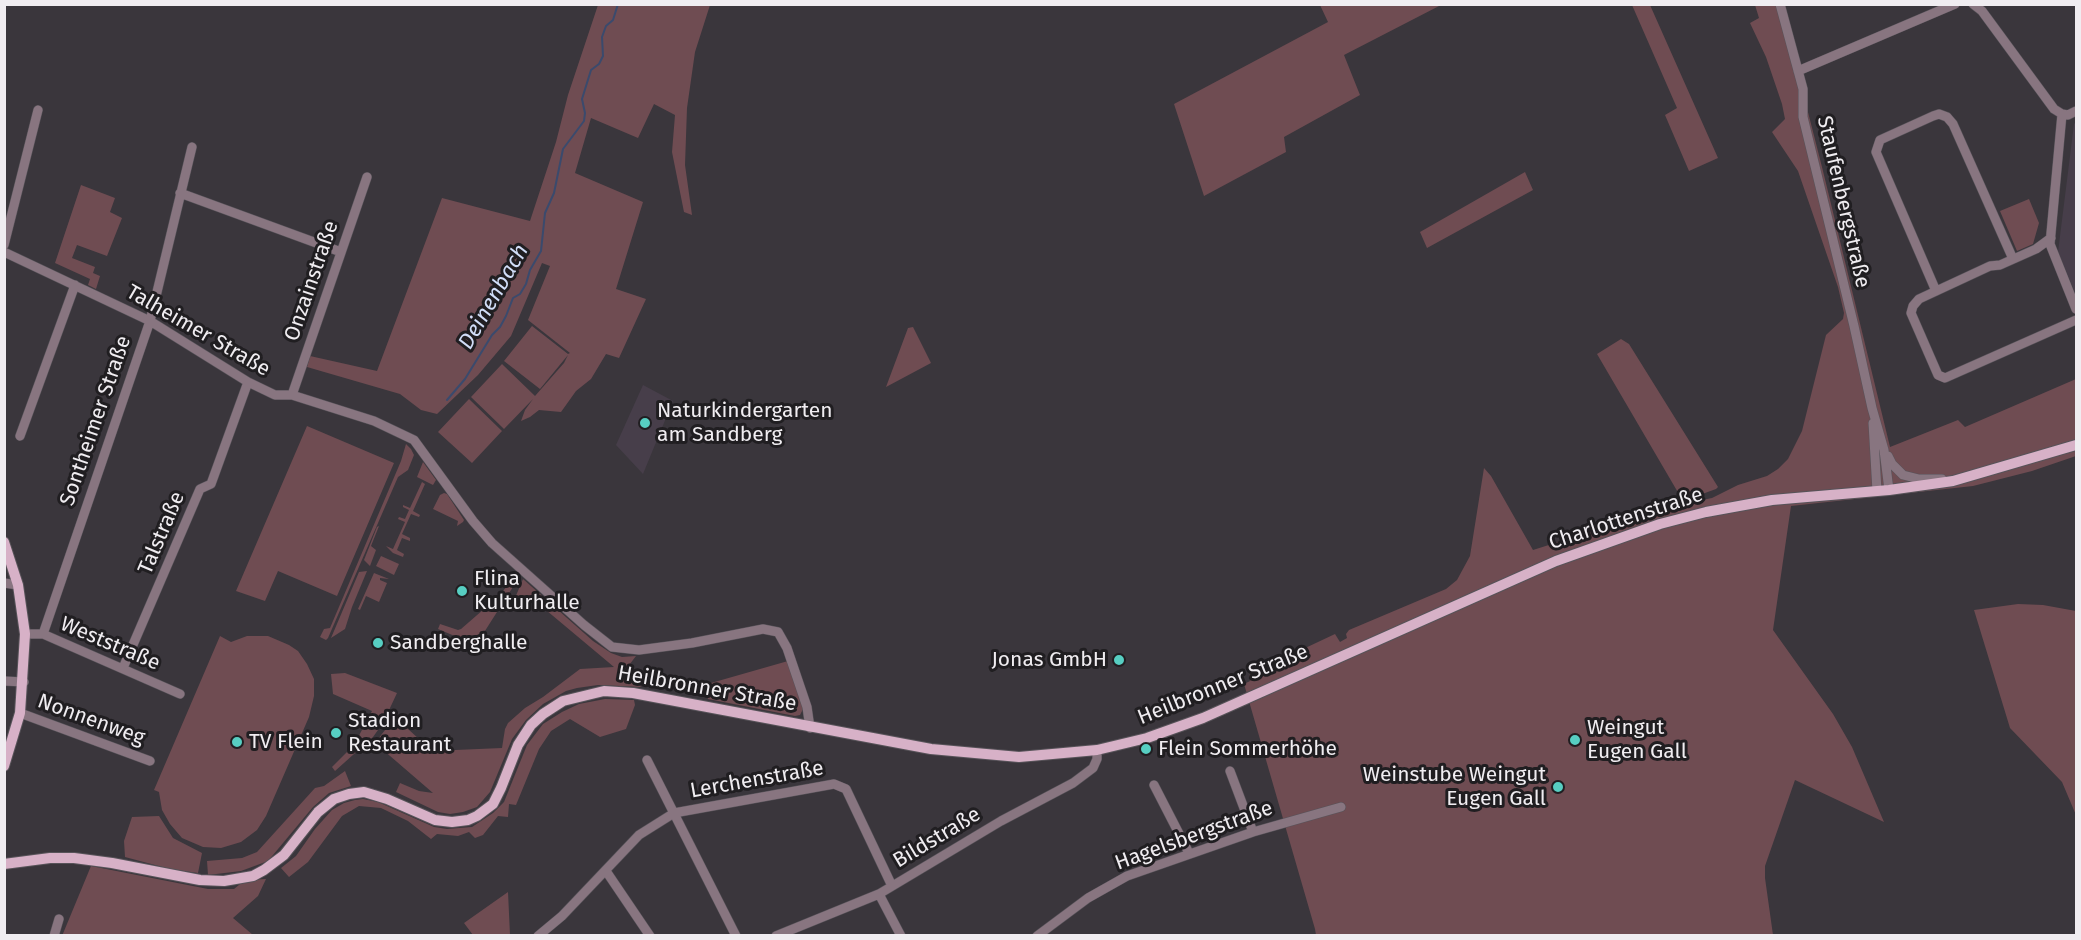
<!DOCTYPE html>
<html>
<head>
<meta charset="utf-8">
<style>
	body { margin:0 }
	#map { position:relative; width:2081px; height:940px; overflow:hidden; background:#3a363c; font-family:"Fira Sans",sans-serif }
	canvas { display:block }
	.frame { position:absolute; inset:0; border:6px solid #f0edf1; pointer-events:none }
</style>
</head>
<body>
<div id="map">
<canvas width="2081" height="940"></canvas>
<div class="frame"></div>
</div>
<script>
const c = document.querySelector('canvas').getContext('2d');
c.lineJoin = 'round';
function paint(path, color) { c.fillStyle = color; c.fill(path, 'evenodd'); }
const shape = rows => new Path2D(rows.map(r => 'M' + r).join(''));
function stroke(path, color, width, dash) { c.strokeStyle = color; c.lineWidth = width; c.lineCap = dash ? 'butt' : 'round'; c.setLineDash(dash || []); c.stroke(path); }
function write(font, color, halo, rows, align = 'center') {
  c.font = font + ' "Fira Sans",sans-serif'; c.lineWidth = 6; c.setLineDash([]); c.textBaseline = 'middle'; c.strokeStyle = halo; c.fillStyle = color; for (const [text, x, y, turn = 0] of rows) {
    c.save(); c.translate(x, y); c.rotate((+turn || 0) * Math.PI / 180); c.textAlign = isNaN(turn) ? turn : align; if (halo) c.strokeText(text, 0, 0); c.fillText(text, 0, 0); c.restore();
  }
}
const built = shape([
	[2076,122,2076,295,2058,252,2074,124],
	[643,385,673,401,643,474,616,445]
]);
const green = shape([
	[598,5,710,5,695,52,687,108,685,165,692,215,684,212,672,152,675,115,654,104,638,138,591,118,575,173,643,202,616,289,646,299,619,358,606,354,591,379,576,391,561,412,539,410,530,417,521,421,525,410,533,399,504,429,471,397,502,364,535,396,564,363,568,355,540,389,504,361,532,326,568,354,570,353,528,320,550,266,542,263,511,336,478,375,437,414,421,410,400,394,307,367,310,356,377,371,442,198,530,221,556,142,568,95],
	[1320,5,1441,5,1344,55,1360,95,1284,137,1286,152,1204,196,1174,104,1328,22],
	[1632,5,1650,5,1718,158,1689,171,1665,115,1677,108],
	[1755,5,1777,5,1796,65,1823,171,1890,447,1958,420,1965,427,2076,379,2076,456,2032,471,1973,486,1791,506,1773,630,1833,714,1852,747,1884,822,1795,780,1765,866,1765,878,1773,935,1316,935,1315,929,1244,684,1250,681,1249,678,1250,674,1335,634,1340,642,1347,638,1346,634,1349,630,1446,589,1457,580,1470,556,1484,468,1491,476,1533,550,1672,506,1712,498,1738,485,1767,476,1778,469,1788,459,1802,431,1826,335,1843,319,1844,313,1838,287,1798,171,1772,132,1785,119,1782,104,1766,57,1750,23,1759,18],
	[1525,172,1533,190,1427,248,1420,232],
	[81,185,115,198,110,212,122,218,107,256,77,245,72,258,95,267,93,273,100,276,96,289,88,285,90,279,55,263],
	[2029,199,2039,223,2033,244,2017,251,2000,211],
	[913,327,931,363,886,387,908,328],
	[1621,339,1629,344,1718,487,1716,489,1683,501,1597,354],
	[469,399,502,431,472,463,438,432],
	[307,426,394,463,337,596,278,571,265,601,236,591],
	[406,444,411,449,414,455,408,470,398,477,328,638,326,640,320,637,324,629,330,628,401,461],
	[423,462,436,480,433,485,417,477],
	[422,482,425,484,413,511,420,515,419,517,411,514,402,534,410,538,410,541,402,538,397,550,404,554,403,557,393,553,386,546,393,549,405,522,398,519,399,517,405,519,409,510,403,507,403,505,410,508],
	[444,493,447,494,464,520,463,522,457,526,458,521,433,509,440,495],
	[379,526,371,546,376,550,370,566,364,560,377,527],
	[381,556,399,564,394,575,376,566],
	[367,571,352,607,345,629,331,638,359,572],
	[374,573,389,579,380,578,380,580,387,583,379,602,366,596,360,610,358,609],
	[515,576,518,579,476,645,438,629,440,624,458,630,461,629,499,596],
	[523,579,593,641,611,653,622,657,636,656,620,677,642,687,598,685,577,688,566,691,543,704,526,720,512,739,490,792,477,807,463,812,450,814,438,812,396,792,400,783,419,791,433,793,375,743,395,717,432,751,502,748,505,729,508,723,525,708,543,697,580,669,614,667,534,600,525,602,515,598],
	[2018,604,2043,605,2076,611,2076,815,2062,782,2010,728,1974,610],
	[220,636,231,642,247,636,268,636,289,645,298,651,307,664,314,679,314,696,309,717,266,816,257,830,241,842,221,848,203,847,182,838,170,824,162,810,159,792,154,790],
	[788,661,803,709,800,715,795,716,708,699,704,685],
	[345,673,397,693,383,723,373,737,335,771,332,767,354,745,372,711,333,694,331,674],
	[605,699,634,700,635,705,626,729,600,737,570,719,551,731,539,749,516,805,509,804,508,817,498,816,483,835,475,838,469,832,458,836,437,834,431,839,408,821,381,808,359,806,342,816,308,862,289,877,281,868,296,856,315,829,332,810,344,803,355,800,363,799,378,802,434,827,447,829,472,827,493,813,504,802,527,745,543,724,562,712,579,704],
	[345,771,351,786,329,793,313,807,268,861,241,871,208,875,207,861,242,858,257,852,315,788,324,786],
	[159,816,173,838,202,853,198,873,170,869,125,857,124,841,132,817],
	[91,866,208,889,234,889,245,880,266,879,258,896,233,918,253,935,62,936],
	[508,892,510,935,473,935,464,923]
]);
const stream = shape([
	[447,400,465,379,492,335,500,327,506,316,513,298,520,294,526,284,530,270,541,251,545,213,554,193,563,149,584,121,585,113,582,99,591,70,599,64,603,56,602,37,606,26,613,20,618,4]
]);
const minor = shape([
	[1780,4,1803,89,1803,117,1854,326,1872,408,1884,450,1889,490],
	[1973,4,1982,11,2054,109,2062,114,2068,115,2076,111],
	[1798,71,1955,4],
	[2062,114,2050,244,2076,309],
	[180,193,341,252],
	[2051,238,2036,249,2000,265,1990,266,1919,299,1913,306,1911,313,1938,375,1945,378,2076,320],
	[4,245,38,110],
	[4,252,150,321,248,382,275,395,292,395,374,421,414,440,473,521,492,543,584,625,612,647,639,650,692,643,763,629,778,632,787,648,807,707,810,728],
	[1936,291,1876,152,1880,140,1933,116,1939,114,1947,117,1953,124,2013,259],
	[292,395,367,177],
	[1873,423,1877,491],
	[20,436,75,285],
	[1888,456,1892,464,1903,475,1919,479,1942,479],
	[4,583,18,585],
	[25,634,43,634,180,694],
	[43,634,150,321,192,147],
	[123,668,200,489,211,484,248,382],
	[4,681,24,682],
	[20,713,150,761],
	[647,760,736,936],
	[1230,771,1253,832],
	[1154,785,1189,853],
	[606,871,650,936],
	[879,894,901,936],
	[54,936,59,919],
	[538,936,562,916,639,835,674,813,834,784,846,789,892,886],
	[776,936,879,894,1001,821,1073,783,1093,768,1097,759,1097,750],
	[1037,936,1088,898,1127,876,1253,832,1341,807]
]);
const major = shape([
	[4,542,18,585,25,634,20,713,4,766],
	[4,864,50,858,74,858,112,863,200,880,224,881,253,876,264,870,284,855,318,812,334,799,349,794,364,792,387,799,435,820,452,822,468,820,477,816,493,804,501,788,518,745,531,725,543,714,563,701,604,691,633,693,931,749,1019,757,1097,750,1147,738,1203,718,1556,561,1660,524,1706,512,1772,500,1889,490,1953,481,2076,445]
]);
const markers = [
	[645,423,6,"#57cec2"],
	[462,591,6,"#57cec2"],
	[378,643,6,"#57cec2"],
	[1119,660,6,"#57cec2"],
	[336,733,6,"#57cec2"],
	[1575,740,6,"#57cec2"],
	[237,742,6,"#57cec2"],
	[1146,749,6,"#57cec2"],
	[1558,787,6,"#57cec2"]
];
const streetNames = [
	["Staufenbergstraße",1843,202,77],
	["Onzainstraße",312,281,-71],
	["Talheimer Straße",198,331,30],
	["Sontheimer Straße",96,421,-71],
	["Charlottenstraße",1626,519,-18],
	["Talstraße",162,533,-67],
	["Weststraße",110,644,23],
	["Heilbronner Straße",1223,685,-22],
	["Heilbronner Straße",707,689,10],
	["Nonnenweg",91,720,20],
	["Lerchenstraße",757,780,-10],
	["Hagelsbergstraße",1194,836,-20],
	["Bildstraße",937,838,-31]
];
const poiNames = [
	["Naturkindergarten",657,411],
	["am Sandberg",657,435],
	["Flina",474,579],
	["Kulturhalle",474,603],
	["Sandberghalle",390,643],
	["Jonas GmbH",1107,660,"right"],
	["Stadion",348,721],
	["Restaurant",348,745],
	["Weingut",1587,728],
	["Eugen Gall",1587,752],
	["TV Flein",249,742],
	["Flein Sommerhöhe",1158,749],
	["Weinstube Weingut",1546,775,"right"],
	["Eugen Gall",1546,799,"right"]
];
const waterNames = [
	["Deinenbach",494,297,-60]
];
paint(built, '#473e4a');
paint(green, '#6f4c52');
stroke(stream, '#3a4a6d', 2);
stroke(minor, '#575359', 10);
stroke(major, '#575359', 12);
stroke(minor, '#887580', 9);
stroke(major, '#d7b1c7', 10);
for (const [x, y, r, color] of markers) { const dot = new Path2D(); dot.arc(x, y, r, 0, 2 * Math.PI); c.fillStyle = color; c.fill(dot); stroke(dot, '#201e21', 2); }
write('21px', '#f0edf1', '#201e21', streetNames);
write('21px', '#f0edf1', '#201e21', poiNames, 'left');
write('italic 22px', '#d1ddf7', '#201e21', waterNames);
</script>
</body>
</html>
